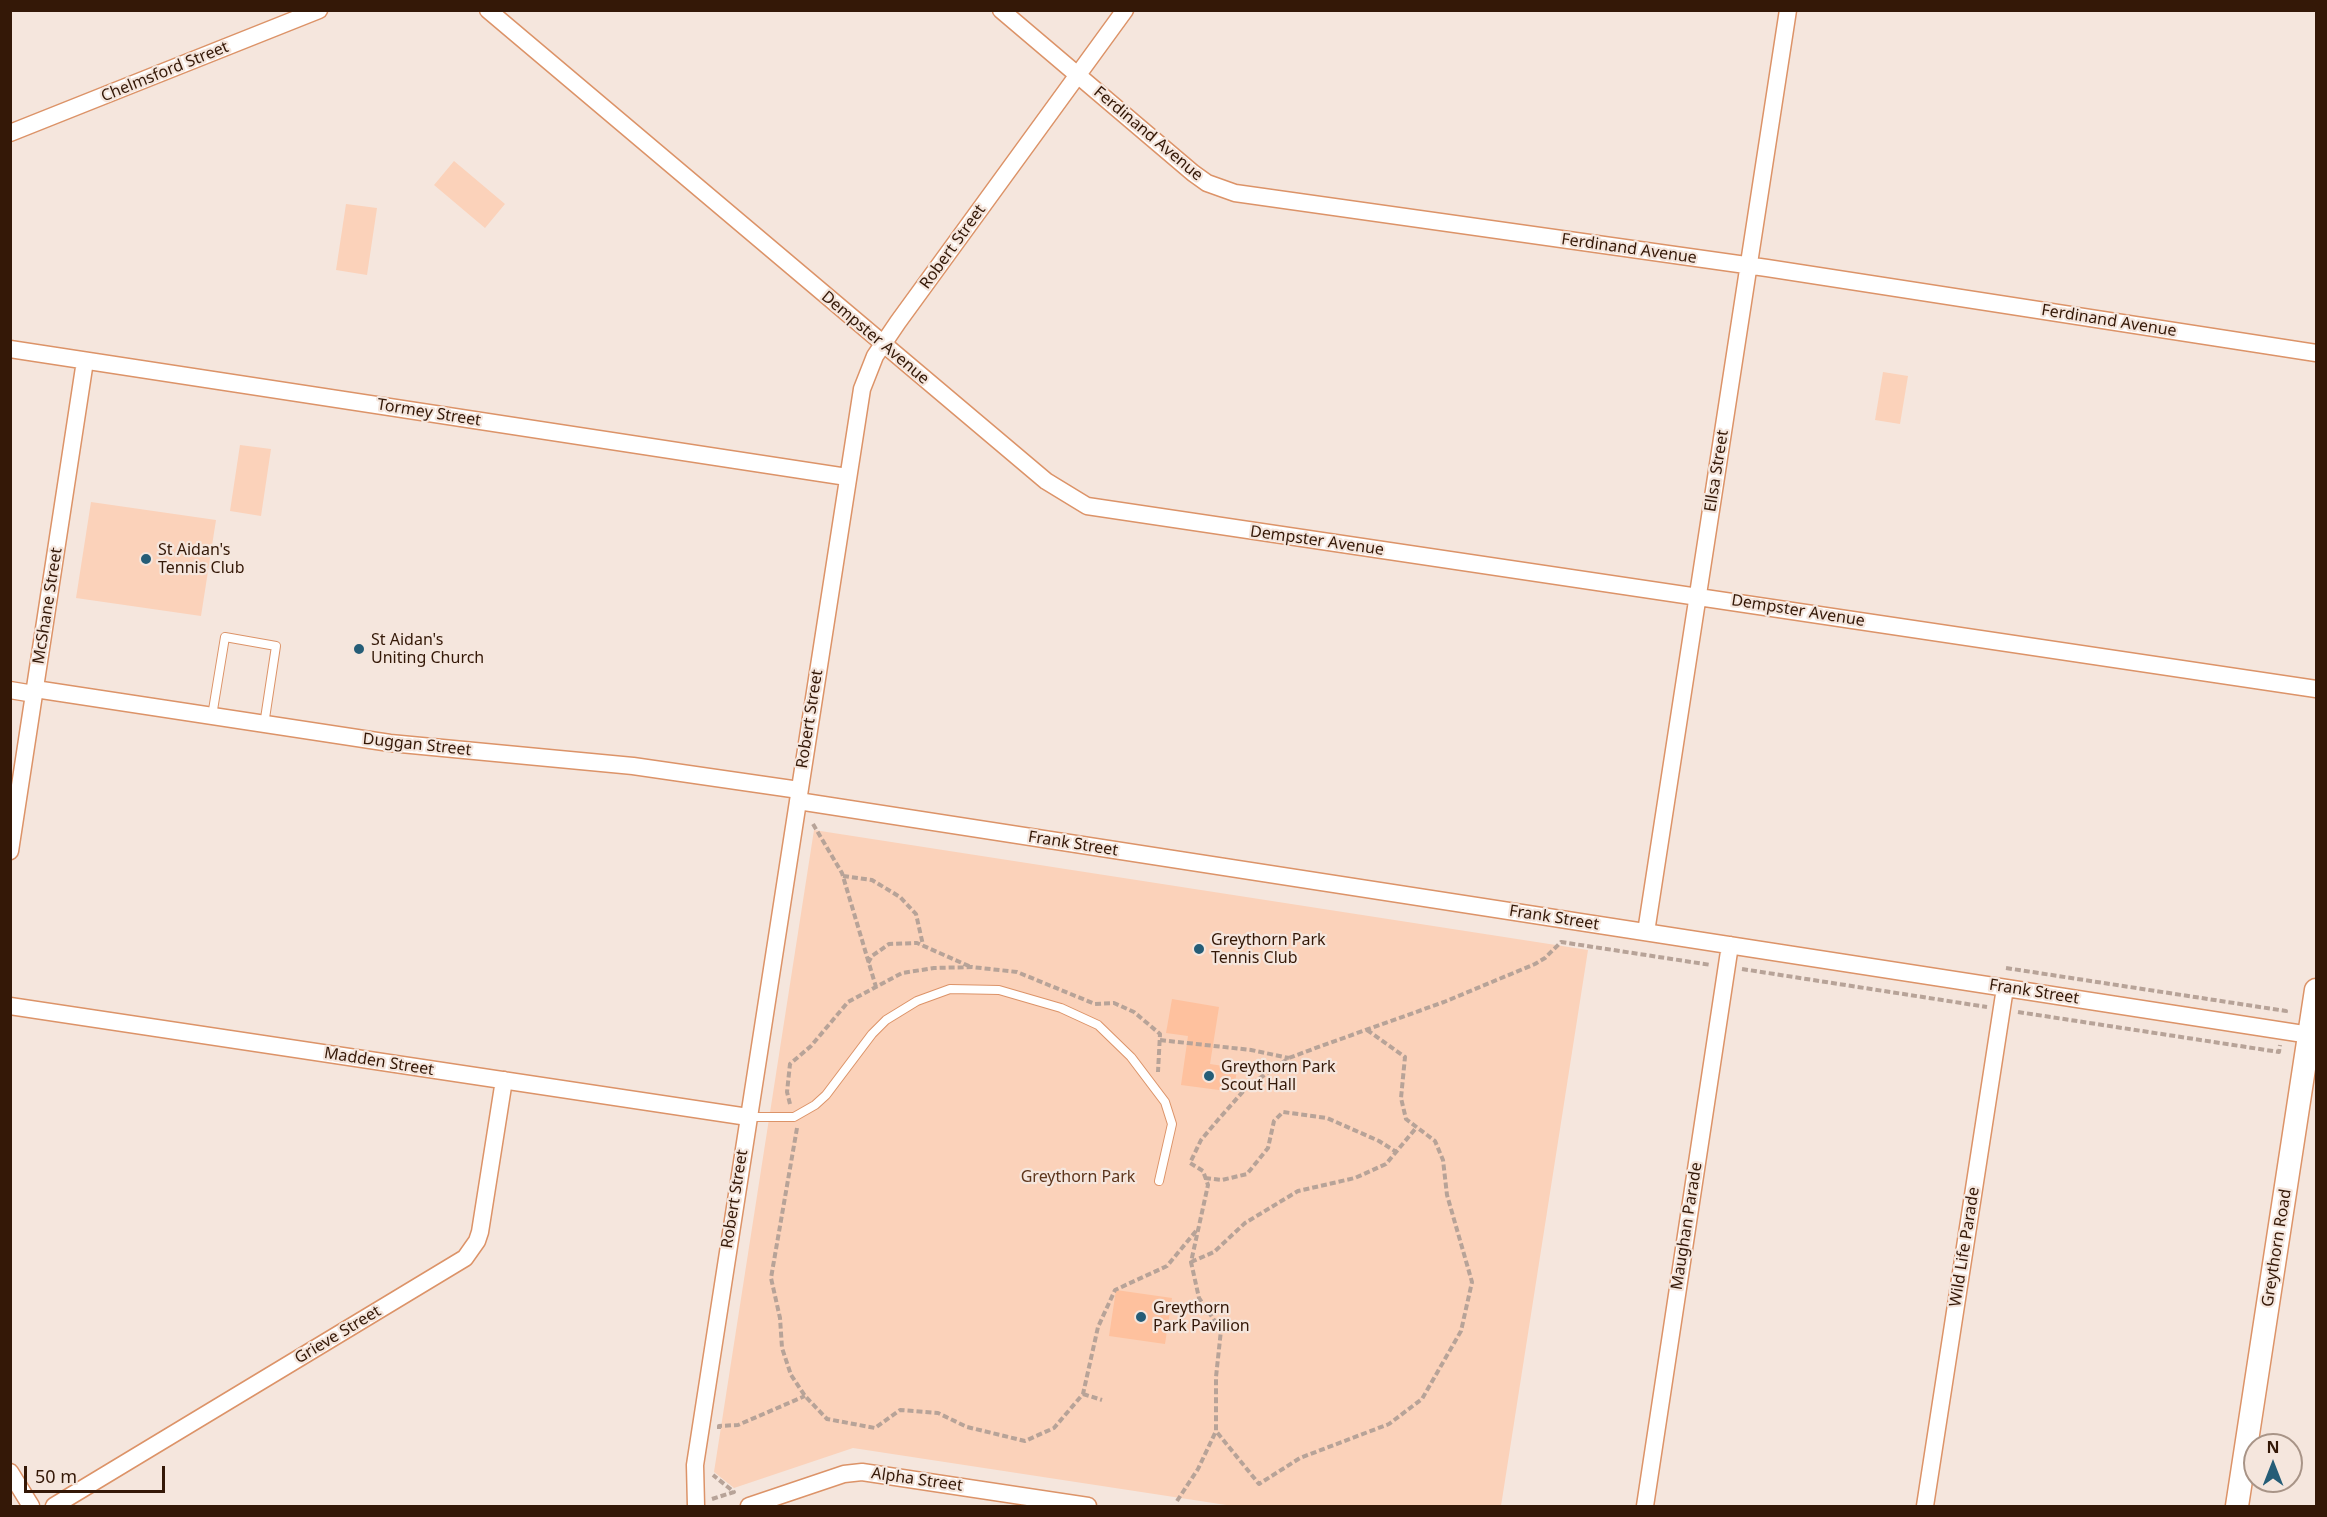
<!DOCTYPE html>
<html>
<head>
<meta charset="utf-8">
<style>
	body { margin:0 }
	#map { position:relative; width:2327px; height:1517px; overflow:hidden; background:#f5e6dd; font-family:"Noto Sans",sans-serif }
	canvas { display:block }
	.frame { position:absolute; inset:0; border:12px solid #341807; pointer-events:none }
	.north { position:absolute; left:2243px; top:1433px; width:60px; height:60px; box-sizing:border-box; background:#f5e6dd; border:2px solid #a89487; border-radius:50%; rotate:0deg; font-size:16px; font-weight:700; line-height:24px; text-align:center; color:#341807 }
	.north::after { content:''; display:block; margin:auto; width:21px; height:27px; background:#255d77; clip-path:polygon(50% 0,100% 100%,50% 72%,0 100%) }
	.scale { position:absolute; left:24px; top:1466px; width:141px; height:27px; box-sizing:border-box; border:3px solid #341807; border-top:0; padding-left:8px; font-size:18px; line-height:21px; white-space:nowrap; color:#341807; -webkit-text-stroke:4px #f5e6dd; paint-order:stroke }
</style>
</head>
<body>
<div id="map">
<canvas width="2327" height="1517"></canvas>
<div class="frame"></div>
<div class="north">N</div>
<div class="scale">50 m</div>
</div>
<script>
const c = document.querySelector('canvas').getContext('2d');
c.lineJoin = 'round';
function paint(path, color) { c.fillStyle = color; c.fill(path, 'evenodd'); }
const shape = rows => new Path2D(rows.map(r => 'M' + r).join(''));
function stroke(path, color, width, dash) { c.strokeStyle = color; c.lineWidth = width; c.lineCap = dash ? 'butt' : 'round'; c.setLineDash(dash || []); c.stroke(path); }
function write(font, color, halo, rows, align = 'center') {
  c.font = font + ' "Noto Sans",sans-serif'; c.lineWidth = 4.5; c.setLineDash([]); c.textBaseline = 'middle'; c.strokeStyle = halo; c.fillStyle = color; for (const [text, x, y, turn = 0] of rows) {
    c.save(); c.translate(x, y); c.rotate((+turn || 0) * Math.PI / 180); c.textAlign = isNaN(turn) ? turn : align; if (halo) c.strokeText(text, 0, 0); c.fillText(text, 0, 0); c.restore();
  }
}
const green = shape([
	[454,161,505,204,485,228,434,185],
	[346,204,377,208,367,275,336,270],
	[1883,372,1908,376,1900,424,1875,420],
	[240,445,271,449,261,516,230,511],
	[91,502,216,520,201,616,76,598],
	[814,830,1588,950,1501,1506,1233,1506,853,1448,734,1488,714,1472]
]);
const building = shape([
	[1172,999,1219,1007,1210,1064,1237,1068,1234,1092,1181,1085,1188,1036,1166,1033],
	[1116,1290,1172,1298,1165,1344,1109,1336]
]);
const path = shape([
	[813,824,842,873,876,987],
	[843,876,872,880,900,897,916,914,923,945],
	[868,963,872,956,889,944,917,943,971,967],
	[2006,968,2286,1011,2285,1014],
	[1742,969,1987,1007],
	[2018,1012,2279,1052,2280,1045],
	[1367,1030,1405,1057,1401,1098,1406,1119,1435,1141,1443,1160,1447,1195,1472,1282,1461,1331,1422,1399,1389,1424,1300,1458,1259,1484,1216,1431,1216,1377,1221,1330,1199,1298,1191,1262,1208,1185,1203,1171,1190,1163,1201,1140,1217,1121,1247,1087,1289,1058,1321,1046,1444,1002,1535,964,1545,958,1561,942,1711,965],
	[1160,1040,1251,1050,1289,1058],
	[790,1104,787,1092,790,1064,811,1046,848,1002,902,973,934,968,972,967,1017,972,1095,1004,1114,1003,1134,1012,1160,1034,1158,1072],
	[797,1128,771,1278,780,1318,782,1348,791,1375,805,1396,827,1419,875,1428,900,1410,938,1413,967,1427,1025,1441,1054,1428,1083,1394,1098,1327,1115,1290,1167,1266,1196,1231],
	[1205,1178,1222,1180,1247,1174,1268,1148,1274,1121,1283,1112,1327,1118,1379,1141,1398,1153],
	[1191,1262,1214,1252,1245,1223,1298,1191,1355,1178,1386,1164,1416,1128],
	[1083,1394,1102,1400],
	[719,1429,719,1426,738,1425,805,1396],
	[712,1499,734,1492,713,1475],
	[1177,1501,1198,1469,1216,1431]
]);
const lane = shape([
	[212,716,225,637,276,646,264,725],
	[748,1117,794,1117,815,1105,826,1095,872,1034,886,1020,917,1001,950,989,999,990,1061,1008,1098,1025,1131,1057,1165,1102,1172,1124,1159,1181]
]);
const street = shape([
	[488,10,1046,481,1087,506,2316,689],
	[1001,10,1193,173,1207,183,1235,193,1767,268,2316,353],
	[10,133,319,10],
	[10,349,847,477],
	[35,689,390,743,633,766,799,790],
	[10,690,34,694],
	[798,801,2310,1035],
	[10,851,85,361],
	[1646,932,1788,10],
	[10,1006,748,1117],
	[10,1472,31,1506],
	[54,1506,465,1258,477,1241,480,1232,504,1080],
	[696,1506,695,1465,862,389,875,356,898,322,1125,10],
	[749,1506,844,1474,862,1472,1088,1506],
	[1645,1506,1730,945],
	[1925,1506,2005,988]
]);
const secondary = shape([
	[2237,1506,2316,990]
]);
const markers = [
	[146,559,6,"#255d77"],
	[359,649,6,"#255d77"],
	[1199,949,6,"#255d77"],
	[1209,1076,6,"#255d77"],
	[1141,1317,6,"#255d77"]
];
const streetNames = [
	["Chelmsford Street",165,72,-22],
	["Ferdinand Avenue",1148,134,40],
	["Robert Street",953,247,-54],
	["Ferdinand Avenue",1629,249,8],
	["Ferdinand Avenue",2109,321,9],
	["Dempster Avenue",875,338,40],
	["Tormey Street",429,413,9],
	["Ellsa Street",1717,471,-81],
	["Dempster Avenue",1317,541,8],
	["McShane Street",48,606,-81],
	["Dempster Avenue",1798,611,9],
	["Robert Street",810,719,-81],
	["Duggan Street",417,745,6],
	["Frank Street",1073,844,9],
	["Frank Street",1554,918,9],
	["Frank Street",2034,992,9],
	["Madden Street",379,1062,9],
	["Robert Street",735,1199,-81],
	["Maughan Parade",1687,1226,-81],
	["Wild Life Parade",1965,1247,-81],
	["Greythorn Road",2277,1248,-81],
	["Grieve Street",338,1335,-31],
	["Alpha Street",917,1480,8]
];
const poiNames = [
	["St Aidan's",158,550],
	["Tennis Club",158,568],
	["St Aidan's",371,640],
	["Uniting Church",371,658],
	["Greythorn Park",1211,940],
	["Tennis Club",1211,958],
	["Greythorn Park",1221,1067],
	["Scout Hall",1221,1085],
	["Greythorn",1153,1308],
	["Park Pavilion",1153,1326]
];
const parkNames = [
	["Greythorn Park",1078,1177]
];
paint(green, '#fbd2ba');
paint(building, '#fec19e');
stroke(lane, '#dc9368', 10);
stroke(street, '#dc9368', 19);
stroke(secondary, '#dc9368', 25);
stroke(path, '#b7a398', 4, [6, 3]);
stroke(lane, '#fff', 8);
stroke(street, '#fff', 16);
stroke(secondary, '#fff', 22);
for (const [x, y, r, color] of markers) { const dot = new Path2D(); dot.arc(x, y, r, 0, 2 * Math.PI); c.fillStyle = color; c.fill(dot); stroke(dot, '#f5e6dd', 2); }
write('16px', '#341807', '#f5e6dd', streetNames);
write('16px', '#341807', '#f5e6dd', poiNames, 'left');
write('16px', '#5c341b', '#f5e6dd', parkNames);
</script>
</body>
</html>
